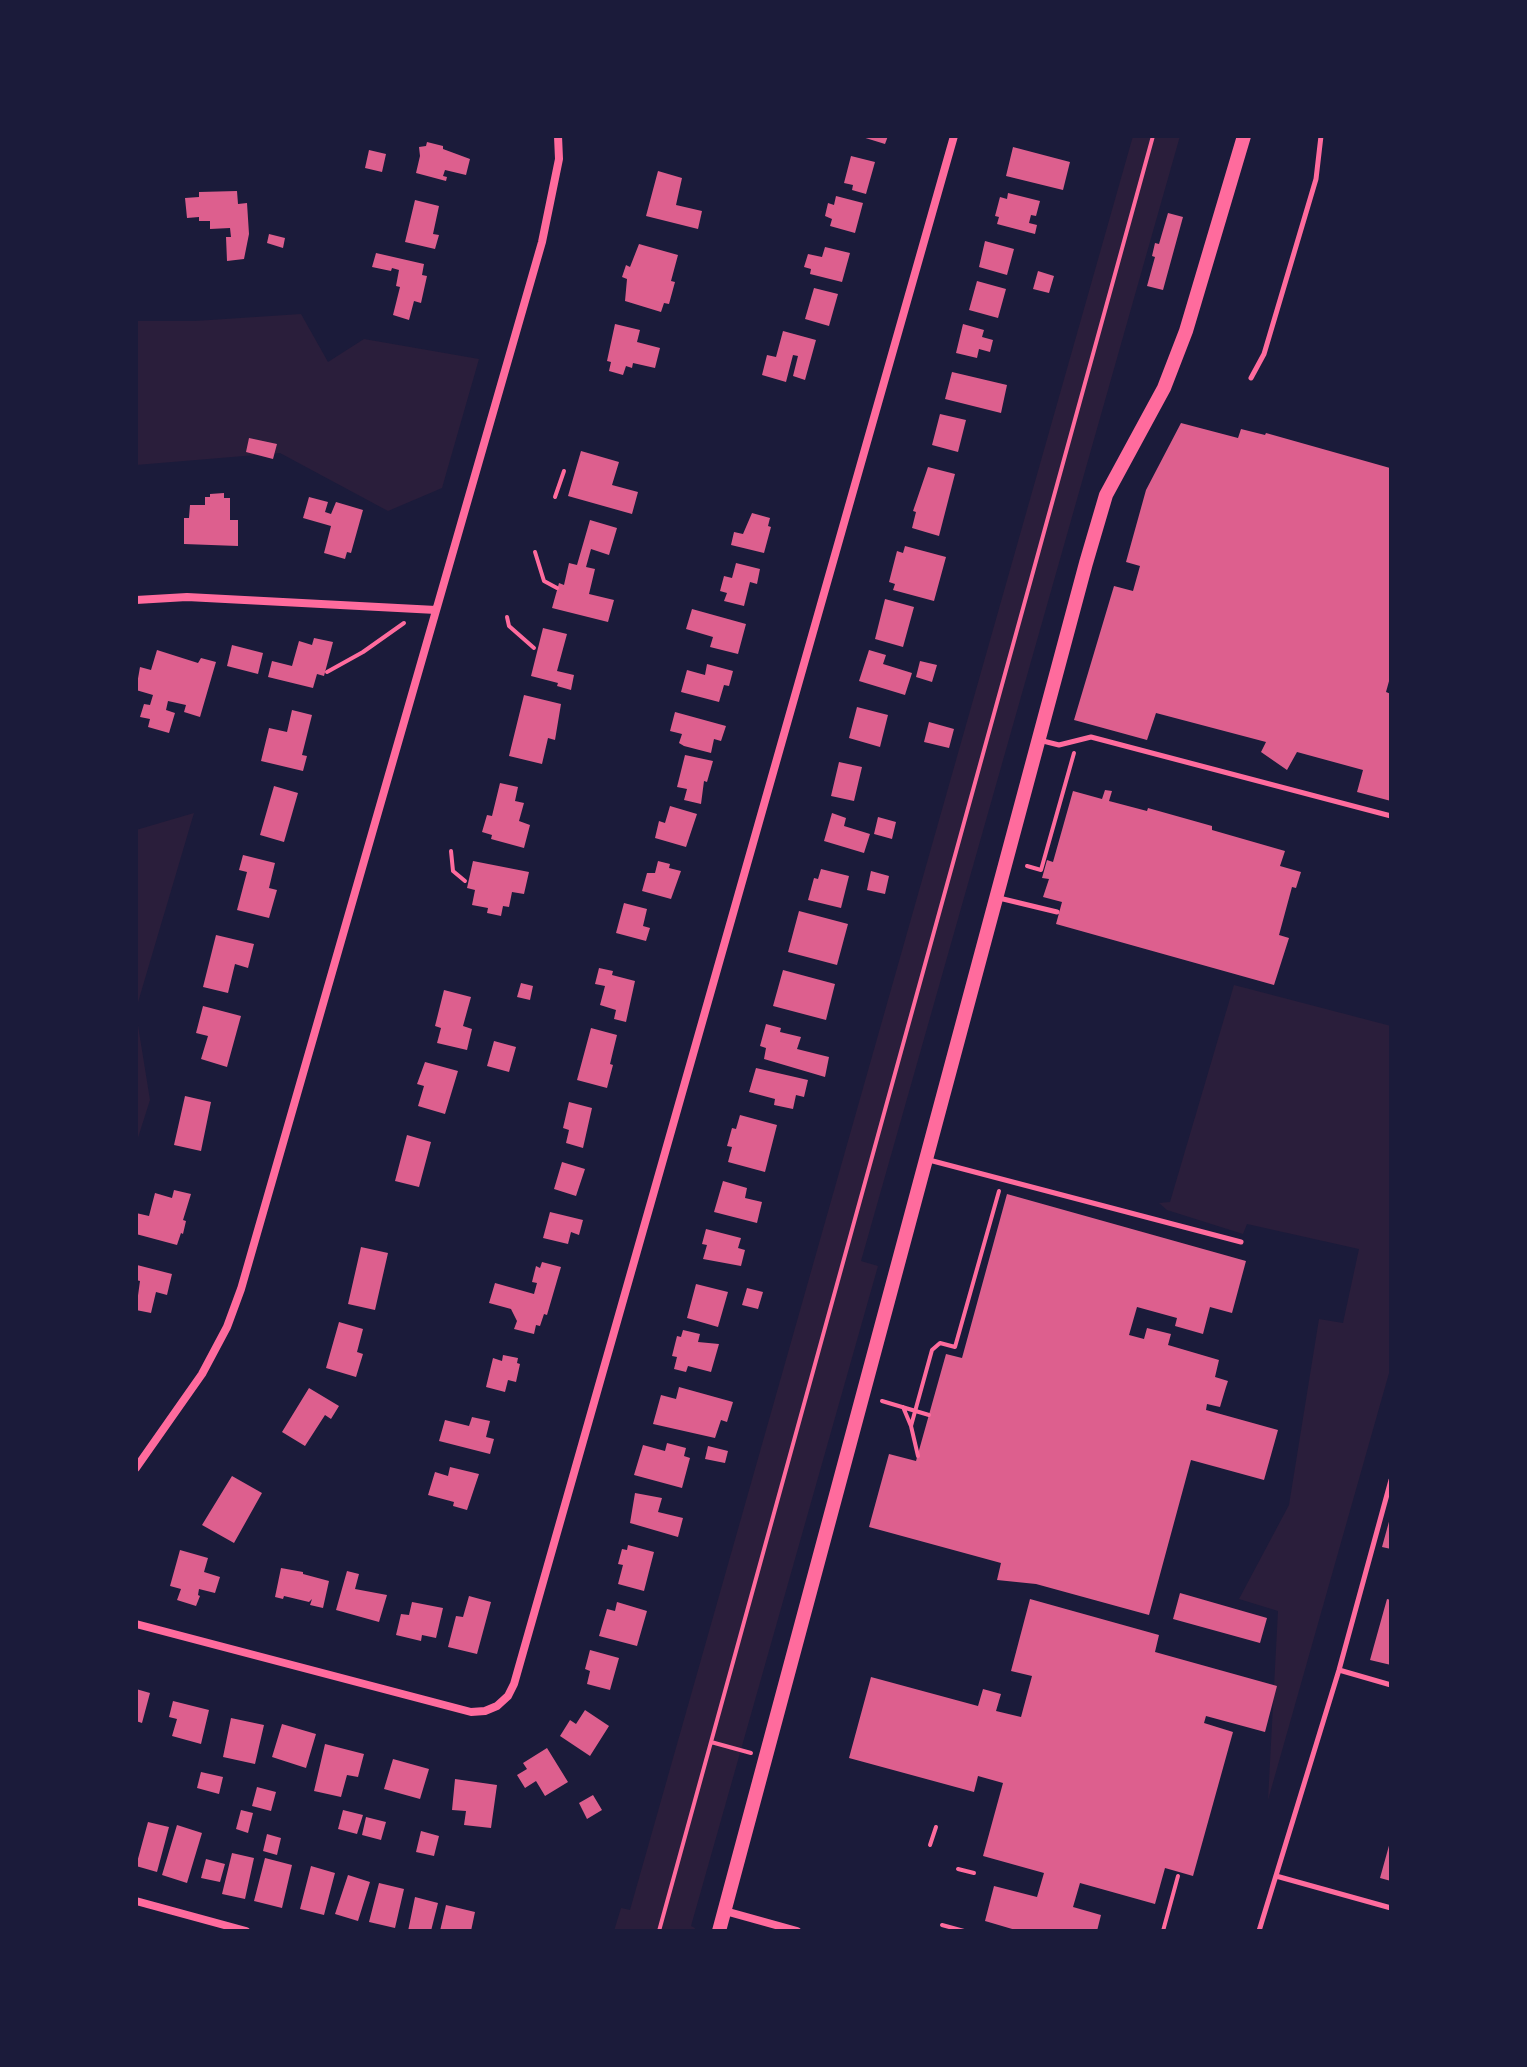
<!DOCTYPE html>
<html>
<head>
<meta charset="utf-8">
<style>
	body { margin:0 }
	#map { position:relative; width:1527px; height:2067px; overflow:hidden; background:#1b1b3a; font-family:Overpass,sans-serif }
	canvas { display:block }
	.frame { position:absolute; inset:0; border:138px solid #1b1b3a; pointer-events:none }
</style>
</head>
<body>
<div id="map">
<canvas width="1527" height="2067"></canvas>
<div class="frame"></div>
</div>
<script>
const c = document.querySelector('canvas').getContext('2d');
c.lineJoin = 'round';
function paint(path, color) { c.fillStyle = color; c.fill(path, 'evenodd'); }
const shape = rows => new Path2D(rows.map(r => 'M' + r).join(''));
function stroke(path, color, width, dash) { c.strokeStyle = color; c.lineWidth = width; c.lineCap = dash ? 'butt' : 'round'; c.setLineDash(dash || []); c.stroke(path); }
const green = shape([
	[1133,136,1180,136,861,1261,878,1266,691,1926,695,1928,694,1931,614,1931,621,1908,630,1910],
	[301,314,328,362,364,339,479,359,442,488,388,511,280,453,136,465,136,321,195,321],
	[194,813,136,1009,136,830],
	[1234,985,1391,1026,1391,1366,1268,1800,1278,1611,1239,1599,1289,1505,1319,1319,1343,1323,1359,1249,1247,1224,1243,1234,1167,1210,1159,1203,1170,1202],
	[136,1013,150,1100,136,1144]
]);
const building = shape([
	[859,136,888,136,885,144],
	[427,142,443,146,443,149,470,159,466,175,445,170,443,176,447,177,446,181,416,173,420,156,419,147,426,146],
	[1013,147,1070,162,1063,190,1006,176],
	[369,150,386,154,382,172,365,168],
	[851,156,875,162,866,194,852,190,853,185,844,183],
	[658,171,682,178,676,205,702,211,698,229,646,216],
	[237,191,238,204,247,203,249,234,244,259,227,261,226,237,231,237,230,228,210,229,210,221,199,221,199,217,187,218,185,198,199,197,199,192],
	[1008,193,1040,201,1036,216,1031,215,1029,223,1037,225,1035,234,997,224,999,217,995,216,1000,197,1007,199],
	[836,196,863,203,855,233,830,226,832,219,825,216,828,203,834,205],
	[415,200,439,206,433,234,439,235,435,249,405,242],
	[1168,213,1183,217,1163,290,1147,286,1155,257,1152,256,1155,243,1159,244],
	[269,234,285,238,283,248,267,243],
	[985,241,1014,249,1007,275,979,267],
	[639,244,678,255,671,281,675,282,669,304,664,303,661,312,625,301,627,279,622,277,626,265,630,267],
	[825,247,850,253,842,282,810,274,811,269,804,267,808,254,822,257],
	[376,253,424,264,422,275,427,276,421,303,414,301,409,320,393,315,400,287,396,286,399,270,392,268,391,271,372,267],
	[1038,271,1054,276,1049,293,1033,289],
	[977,281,1006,289,998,318,969,310],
	[814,288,838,294,829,326,805,319],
	[615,324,640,330,637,342,660,348,655,368,633,363,632,368,626,366,623,375,609,371,611,362,607,361],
	[963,324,984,330,982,337,993,340,990,352,979,349,977,358,956,353],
	[783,331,816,340,805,380,793,376,798,356,793,355,786,382,762,375,767,355,776,357],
	[952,372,1007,385,1001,413,945,399],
	[940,414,966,420,958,452,932,445],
	[1181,423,1238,438,1241,429,1265,435,1266,433,1390,468,1391,674,1386,692,1391,694,1391,801,1357,792,1363,770,1297,752,1287,770,1261,752,1266,742,1156,713,1147,740,1074,720,1114,586,1133,591,1140,566,1126,562,1146,490],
	[249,438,277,444,273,459,246,452],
	[581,451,619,462,612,485,638,492,632,514,568,496],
	[928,467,955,474,939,536,912,528,916,512,913,511],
	[224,493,224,498,230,498,230,520,238,520,238,546,184,544,184,518,189,518,190,505,205,505,205,497,210,497,210,494],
	[309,497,328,502,325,512,331,514,336,502,363,510,351,553,347,552,345,559,324,553,331,526,303,518],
	[752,513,770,518,768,526,771,527,764,553,731,545,734,532,743,534],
	[590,520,617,528,609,555,591,549,586,567,595,569,589,594,614,600,608,622,552,608,559,583,564,585,569,563,577,565],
	[905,546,946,557,934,601,893,590,895,584,889,582,897,551,903,553],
	[736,563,760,569,757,584,750,582,744,606,724,601,727,593,720,591,724,576,732,578],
	[885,599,914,607,903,647,875,639],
	[692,609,746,624,738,654,710,647,713,637,686,629],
	[543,628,567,634,557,671,574,675,571,690,557,686,558,683,531,676],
	[314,638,333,642,324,676,317,674,313,688,268,677,272,661,292,666,299,641,312,645],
	[232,645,263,653,258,674,227,666],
	[157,650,198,663,201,658,216,662,200,717,184,712,186,705,168,701,166,710,175,713,169,733,148,727,150,719,140,717,144,704,150,705,153,695,136,690,140,667,151,670],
	[869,650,886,655,883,664,912,673,905,695,859,681],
	[920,661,937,665,932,682,916,677],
	[707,664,733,671,729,686,724,685,719,702,681,692,687,670,705,675],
	[524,695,561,704,555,740,548,738,542,764,509,756],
	[857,707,888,715,880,747,849,738],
	[292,710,312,715,302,755,307,756,303,771,261,761,269,728,287,732],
	[675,712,726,726,721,741,714,739,711,753,684,746,679,743,682,734,670,731],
	[929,722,954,729,949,748,924,742],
	[685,755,713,761,707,782,704,781,701,804,684,800,687,789,677,787],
	[839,762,862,767,854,801,831,796],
	[500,783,518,787,515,801,524,803,519,821,530,825,524,848,491,839,492,835,482,832,487,815,492,816],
	[274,786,298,793,284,842,260,835],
	[1105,790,1112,791,1109,801,1147,811,1148,808,1212,826,1212,830,1285,851,1280,866,1301,872,1296,888,1292,887,1279,935,1289,938,1274,985,1056,924,1062,902,1043,897,1049,879,1042,878,1047,860,1053,862,1073,791,1102,799],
	[670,806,697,814,686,847,655,838,659,821,665,823],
	[832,813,846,818,844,826,870,834,864,853,824,841],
	[878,817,896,822,892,839,874,834],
	[243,855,275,863,269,888,277,890,269,918,237,910,247,872,239,870],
	[473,861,529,872,524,894,512,892,509,907,503,906,501,916,487,913,488,908,472,905,475,890,467,888],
	[658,861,670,864,669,868,681,871,671,899,642,891,647,873,655,873],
	[821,869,849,876,841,908,808,900,814,878,818,879],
	[871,871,889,876,885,894,867,890],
	[624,903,647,909,643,926,650,928,646,941,616,933],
	[799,911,848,924,837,965,788,952],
	[216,935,254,944,248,968,235,964,228,993,203,987],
	[599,968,613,971,612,975,635,981,626,1022,614,1019,616,1010,600,1005,605,986,595,984],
	[783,970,835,984,826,1020,773,1006],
	[521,983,533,986,530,1000,517,997],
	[444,990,471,997,463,1026,472,1029,467,1050,437,1043,441,1028,435,1026],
	[203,1006,241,1016,227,1067,201,1059,208,1036,196,1033],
	[766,1024,781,1028,780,1032,801,1037,797,1049,829,1057,825,1077,764,1059,766,1048,760,1046],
	[591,1028,617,1035,610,1064,613,1065,607,1088,577,1080],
	[494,1041,516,1047,509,1072,487,1066],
	[425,1062,458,1071,445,1114,418,1106,424,1086,417,1084],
	[756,1068,808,1080,804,1097,796,1095,793,1109,774,1105,775,1099,749,1092],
	[185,1096,211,1102,201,1151,174,1145],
	[569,1102,592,1108,583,1148,566,1143,569,1130,563,1128],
	[740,1115,777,1125,765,1172,728,1162,732,1147,727,1146,732,1128,736,1129],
	[407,1135,431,1142,419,1187,395,1181],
	[562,1162,585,1169,576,1196,554,1189],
	[723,1181,747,1188,745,1198,762,1202,757,1223,714,1212],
	[174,1190,191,1194,183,1220,186,1221,183,1234,181,1233,177,1245,136,1234,136,1213,149,1216,155,1193,172,1198],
	[1007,1194,1246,1261,1232,1313,1210,1307,1203,1334,1175,1326,1177,1318,1137,1307,1129,1335,1144,1339,1147,1328,1171,1334,1168,1345,1219,1360,1215,1377,1228,1381,1226,1387,1220,1407,1207,1404,1206,1410,1278,1430,1264,1480,1191,1460,1149,1615,1036,1584,997,1580,1001,1563,869,1527,889,1454,916,1461,946,1354,962,1358],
	[550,1212,583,1220,579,1235,571,1232,568,1244,543,1238],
	[706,1229,741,1238,738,1248,745,1250,741,1266,703,1259,707,1245,702,1244],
	[361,1247,388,1253,375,1310,348,1304],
	[542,1262,561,1267,547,1315,544,1314,540,1326,536,1325,534,1334,514,1329,517,1321,511,1309,489,1303,495,1283,534,1294,537,1283,532,1282,536,1266,540,1268],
	[137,1265,172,1274,167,1295,156,1292,151,1313,136,1310,140,1281,136,1280],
	[696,1284,728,1292,718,1327,687,1318],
	[747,1288,763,1292,758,1309,742,1305],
	[339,1322,363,1329,357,1352,363,1354,356,1377,326,1368],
	[683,1330,700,1334,698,1342,719,1344,711,1372,688,1366,686,1372,674,1369,677,1357,672,1356,677,1336,681,1337],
	[503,1355,518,1358,517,1363,520,1364,516,1382,508,1380,505,1392,486,1387,493,1358,502,1361],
	[679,1387,733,1402,727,1422,721,1420,715,1438,653,1424,661,1395,676,1399],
	[309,1388,339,1406,331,1419,325,1415,305,1446,282,1432],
	[472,1417,490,1421,486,1437,494,1439,490,1454,439,1441,445,1420,469,1426],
	[667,1443,686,1448,684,1456,690,1458,682,1488,634,1475,643,1445,665,1451],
	[708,1446,728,1451,725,1463,705,1459],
	[450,1467,479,1474,467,1510,453,1506,454,1502,428,1495,435,1472,448,1476],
	[232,1476,262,1493,234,1543,202,1525],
	[635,1493,662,1498,658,1512,683,1518,678,1537,630,1523],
	[1390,1518,1391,1518,1391,1549,1382,1547],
	[628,1545,654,1552,644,1591,618,1584,623,1565,618,1564,622,1549,627,1550],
	[180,1550,208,1558,204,1572,220,1577,215,1593,199,1589,198,1595,200,1596,196,1606,177,1600,181,1589,170,1586],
	[281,1568,303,1572,303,1574,329,1581,323,1608,310,1605,312,1599,309,1602,284,1596,283,1599,275,1597],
	[347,1571,359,1574,355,1589,387,1595,379,1622,336,1610],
	[1180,1593,1267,1618,1260,1643,1173,1619],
	[469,1596,491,1602,477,1654,448,1647,456,1616,463,1617],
	[1030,1599,1159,1635,1155,1652,1277,1686,1265,1732,1206,1716,1204,1723,1233,1732,1193,1876,1165,1868,1155,1904,1080,1883,1073,1907,1101,1915,1097,1931,1019,1931,985,1921,994,1886,1037,1897,1044,1873,983,1856,1003,1783,978,1776,974,1792,849,1758,871,1677,978,1706,983,1689,1001,1694,996,1711,1021,1717,1032,1676,1011,1671],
	[1387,1599,1391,1600,1391,1665,1370,1660],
	[412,1602,443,1608,436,1638,422,1635,421,1641,396,1635,401,1614,409,1615],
	[617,1602,647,1611,637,1646,599,1636,607,1609,615,1611],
	[590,1650,619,1658,610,1690,587,1684,590,1671,585,1669],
	[136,1689,150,1693,142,1723,136,1721],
	[173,1701,209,1710,201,1744,172,1736,177,1719,169,1717],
	[585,1710,609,1726,590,1756,560,1736,570,1720,576,1724],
	[231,1718,264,1725,255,1764,223,1757],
	[282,1724,316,1734,306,1768,272,1757],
	[325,1744,364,1754,358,1777,347,1775,341,1797,314,1791],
	[547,1748,568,1782,545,1796,536,1781,525,1788,517,1775,527,1769,523,1763],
	[393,1759,429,1769,420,1799,384,1789],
	[201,1772,223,1777,219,1794,197,1788],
	[455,1779,497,1785,491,1828,464,1825,466,1811,452,1810],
	[257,1787,276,1792,271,1811,252,1806],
	[593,1795,602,1810,587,1819,579,1803],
	[241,1810,253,1813,248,1833,236,1829],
	[343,1810,363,1815,357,1834,338,1829],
	[366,1817,386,1822,381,1840,362,1835],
	[148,1822,169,1827,157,1872,136,1866],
	[177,1825,202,1833,187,1883,162,1875],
	[421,1831,439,1836,434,1856,416,1852],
	[267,1834,281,1838,277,1855,263,1851],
	[1390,1842,1391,1843,1391,1881,1380,1878],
	[232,1853,254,1858,245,1899,222,1894],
	[265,1858,292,1865,282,1908,254,1901],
	[206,1859,225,1864,220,1882,201,1878],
	[311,1866,335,1873,324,1915,300,1909],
	[348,1875,370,1882,358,1921,335,1914],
	[379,1883,404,1889,395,1928,369,1922],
	[415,1897,438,1903,431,1931,408,1931],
	[446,1905,475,1912,471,1931,440,1931]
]);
const path = shape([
	[555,497,564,471],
	[535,552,544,581,557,588],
	[507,617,509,626,534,648],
	[327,672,363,652,404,623],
	[451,851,453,871,465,881],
	[1027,866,1041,870,1074,753],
	[882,1401,929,1415],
	[903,1407,911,1426,918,1456],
	[911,1426,932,1350,940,1343,955,1347,999,1191],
	[711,1742,751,1753],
	[930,1845,936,1827],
	[958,1869,974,1873],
	[942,1925,964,1931],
	[659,1931,1153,136],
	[1163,1931,1178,1876]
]);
const service = shape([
	[1251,378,1264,354,1316,179,1321,136],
	[1039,740,1059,745,1091,737,1391,816],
	[999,898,1057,912],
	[929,1160,1241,1242],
	[1339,1670,1391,1685],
	[1276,1876,1391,1908],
	[1259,1931,1339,1670,1391,1480]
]);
const minor = shape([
	[136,600,187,597,436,610],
	[136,1468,202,1374,227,1327,241,1289,542,242,559,159,558,136],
	[136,1624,471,1712,485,1711,497,1706,508,1696,514,1684,954,136],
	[136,1901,246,1931],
	[725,1911,797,1931]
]);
const tertiary = shape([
	[719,1931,1086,563,1106,495,1164,388,1186,331,1244,136]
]);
paint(green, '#2a1e3b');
paint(building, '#dd5f8e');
stroke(path, '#ff6b9d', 4);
stroke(service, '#ff6b9d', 5);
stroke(minor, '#ff6b9d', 8);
stroke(tertiary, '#ff6b9d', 14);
</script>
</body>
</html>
